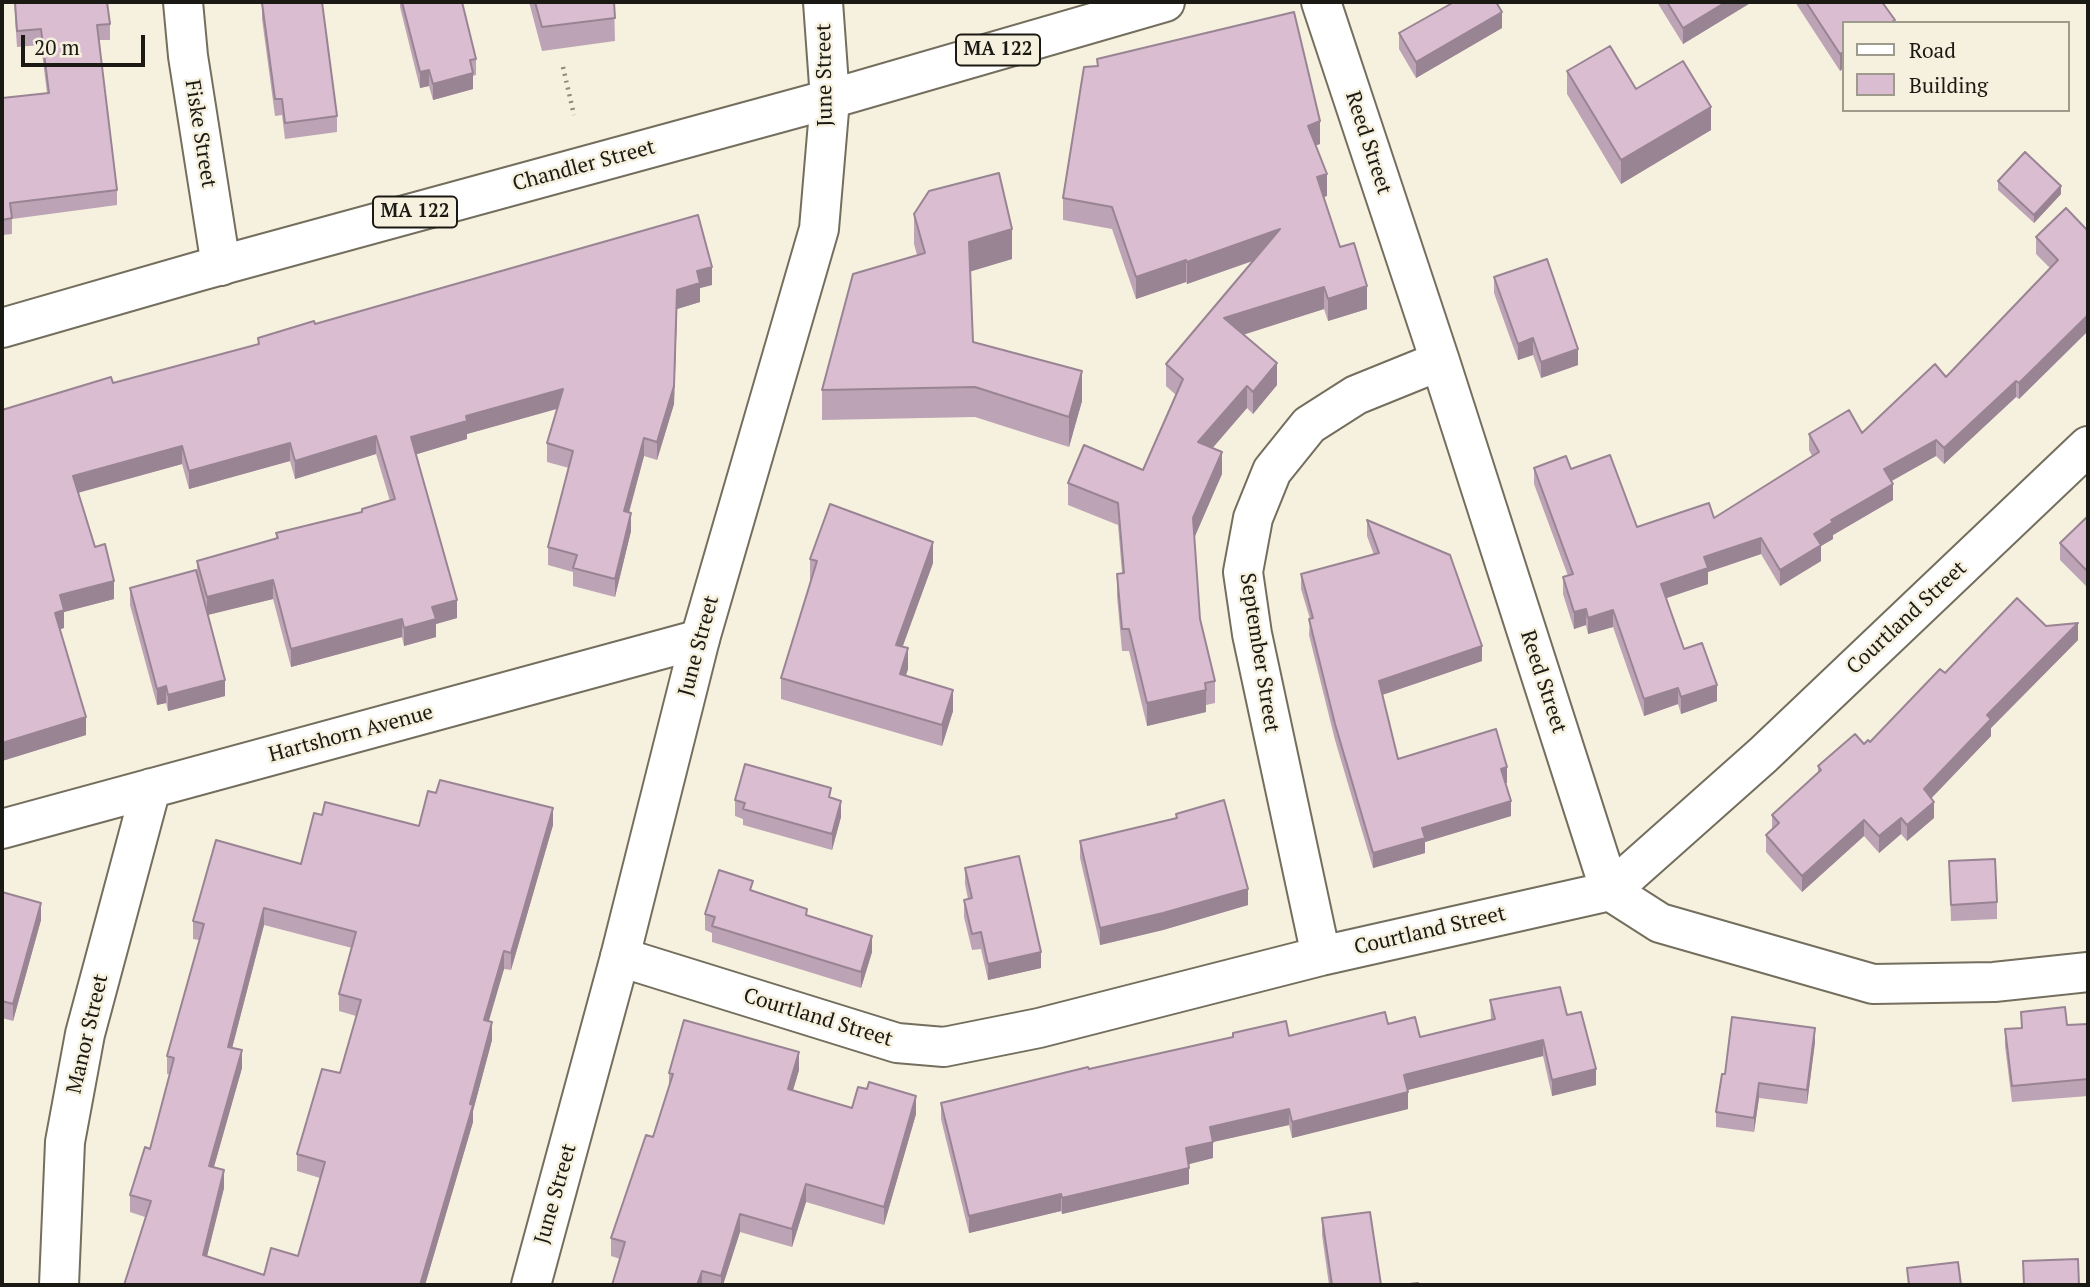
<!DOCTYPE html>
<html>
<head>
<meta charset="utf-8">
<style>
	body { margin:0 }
	#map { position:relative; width:2090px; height:1287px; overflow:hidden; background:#f6f1de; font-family:"PT Serif",serif }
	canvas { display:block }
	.frame { position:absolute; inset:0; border:4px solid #1b1913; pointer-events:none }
	.legend { position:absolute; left:1842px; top:21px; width:228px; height:91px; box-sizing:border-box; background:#f6f1de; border:2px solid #9e9b8d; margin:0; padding:9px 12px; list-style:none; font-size:21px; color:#1b1913 }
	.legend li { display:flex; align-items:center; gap:14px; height:35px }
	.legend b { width:35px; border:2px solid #9e9b8d }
	.scale { position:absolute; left:21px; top:35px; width:124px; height:32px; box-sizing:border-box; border:4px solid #1b1913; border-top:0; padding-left:9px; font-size:21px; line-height:24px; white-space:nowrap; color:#1b1913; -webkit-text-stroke:5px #f6f1de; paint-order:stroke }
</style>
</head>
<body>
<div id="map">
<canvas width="2090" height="1287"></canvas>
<div class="frame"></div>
<ul class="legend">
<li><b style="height:9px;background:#fff"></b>Road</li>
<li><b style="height:19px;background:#dbbdd2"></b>Building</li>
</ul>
<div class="scale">20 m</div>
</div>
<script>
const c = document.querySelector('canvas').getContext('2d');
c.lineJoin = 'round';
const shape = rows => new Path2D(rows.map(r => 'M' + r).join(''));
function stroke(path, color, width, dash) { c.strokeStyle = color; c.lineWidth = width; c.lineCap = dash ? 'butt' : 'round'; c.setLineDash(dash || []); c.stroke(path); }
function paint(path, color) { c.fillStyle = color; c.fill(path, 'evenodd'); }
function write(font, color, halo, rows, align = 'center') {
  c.font = font + ' "PT Serif",serif'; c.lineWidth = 5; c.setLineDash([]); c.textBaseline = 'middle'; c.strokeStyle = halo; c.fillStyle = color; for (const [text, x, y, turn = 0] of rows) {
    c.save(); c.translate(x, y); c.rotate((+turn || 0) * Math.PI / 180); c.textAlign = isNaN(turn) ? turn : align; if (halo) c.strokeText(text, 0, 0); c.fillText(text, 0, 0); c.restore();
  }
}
const path = shape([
	[563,67,574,115]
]);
const street = shape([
	[183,2,188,56,221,266],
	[1321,2,1440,361,1610,891,1660,923,1873,984,1994,982,2088,972],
	[2,829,700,639],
	[1321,956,1252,634,1243,572,1253,518,1272,471,1309,425,1356,395,1440,361],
	[620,957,897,1043,944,1047,1039,1028,1321,956,1610,891,1763,755,2088,446],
	[59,1285,65,1142,85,1034,151,788]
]);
const secondary = shape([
	[531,1285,620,957,700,639,819,229,830,99,823,2]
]);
const primary = shape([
	[2,328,200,271,830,99,1165,2]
]);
const wall = shape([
	[14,2,107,2,110,24,110,40,99,40,117,190,117,205,12,219,12,234,2,235,2,98,47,93,41,45,17,47],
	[400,2,462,2,476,59,476,75,473,76,473,89,433,100,429,86,420,88,400,7],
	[529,2,614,2,615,41,542,51],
	[1657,2,1752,2,1683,44],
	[1795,2,1882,2,1895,23,1843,23,1843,68,1840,71],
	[262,3,337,116,337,132,285,139,282,115,275,116,262,19],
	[1502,28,1416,78,1399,49,1399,33],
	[1097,59,1320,144,1315,145,1327,196,1324,197,1340,247,1367,309,1328,321,1324,309,1243,334,1277,385,1253,414,1247,408,1212,448,1222,474,1194,537,1200,619,1215,681,1215,703,1206,705,1206,712,1147,726,1129,651,1122,651,1117,596,1117,574,1122,573,1118,525,1068,505,1068,483,1143,470,1176,395,1166,386,1166,364,1253,261,1187,284,1186,282,1136,299,1112,229,1063,220,1063,198,1097,66],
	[1567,71,1711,130,1621,184,1567,94],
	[1998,181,2061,194,2034,223,1998,190],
	[914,214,1012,259,970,271,973,342,1082,401,1069,447,975,417,822,420,822,390,917,255,914,244],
	[2088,231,2088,331,2019,399,2016,397,1944,464,1936,456,1892,481,1893,500,1833,535,1833,539,1821,546,1821,561,1780,586,1761,554,1708,572,1708,584,1666,598,1684,649,1717,701,1681,714,1678,704,1644,716,1613,627,1588,634,1586,625,1574,629,1563,594,1563,577,1568,576,1534,484,1534,468,1571,469,1637,527,1714,518,1812,456,1809,450,1809,434,1862,433,1946,377,2050,268,2036,254,2036,237],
	[1494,277,1578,365,1541,378,1533,355,1518,360,1494,293],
	[712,285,700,288,700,302,677,309,674,404,657,460,644,456,629,513,631,531,615,597,573,586,573,572,548,565,548,547,569,468,547,462,547,443,557,409,467,434,467,439,416,454,457,618,436,624,436,637,404,646,402,637,291,667,273,599,208,615,225,696,168,711,166,703,157,705,130,605,130,588,197,575,197,561,276,539,276,533,362,512,362,509,390,501,376,454,295,479,290,461,189,489,182,464,78,493,95,547,114,599,64,612,64,628,60,629,86,735,2,761,2,410,113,383,258,344,258,338,315,324],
	[2088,516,2088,588,2060,560,2060,543],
	[1367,520,1482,661,1382,695,1398,759,1507,783,1505,783,1511,816,1425,842,1425,853,1373,868,1335,740,1309,635,1310,619,1301,589,1301,574,1374,555,1367,536],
	[810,559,933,563,902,647,908,669,905,676,953,711,942,746,781,699,781,678,811,580,810,579],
	[2046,626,2078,640,1991,728,1991,736,1931,798,1934,818,1907,841,1901,834,1879,853,1864,836,1802,892,1766,852,1766,835,1772,830,1772,815,1818,772,1818,766,1870,742,1945,673],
	[831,798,841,817,832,850,743,825,743,819,735,816,735,800],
	[1176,814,1248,905,1163,930,1100,945,1080,858,1080,841,1176,818],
	[322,815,419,826,553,825,511,970,504,969,488,1021,492,1040,473,1111,473,1122,425,1285,124,1285,145,1217,130,1212,130,1195,150,1149,170,1074,167,1074,167,1056,199,940,193,939,193,921,301,864],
	[264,925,352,948,339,994,339,1011,356,1016,340,1073,297,1154,297,1171,320,1178,298,1256,264,1275,207,1256,224,1188,214,1167,242,1068,232,1048],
	[1949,861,1997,902,1997,919,1951,921],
	[965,868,1041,968,988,980,981,949,972,950,964,917,964,900,968,899,965,884],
	[753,891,807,915,872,952,861,988,712,942,712,933,705,930,705,914],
	[2,892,41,920,13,1021,2,1018],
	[1490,1000,1567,1015,1596,1085,1552,1096,1543,1056,1407,1090,1408,1109,1292,1138,1289,1125,1213,1142,1213,1158,1188,1164,1189,1184,1062,1214,1061,1211,969,1233,941,1119,941,1103,1233,1037,1233,1033,1289,1036,1388,1024,1420,1037,1491,1020],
	[2021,1012,2067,1025,2088,1024,2088,1096,2012,1102,2005,1046,2005,1029,2021,1028],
	[1815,1042,1807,1104,1759,1098,1754,1132,1716,1127,1716,1112,1725,1074],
	[799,1070,793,1090,852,1108,916,1114,884,1225,806,1202,792,1247,740,1232,723,1285,612,1285,620,1259,611,1256,611,1238,653,1137,669,1087,669,1073],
	[1322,1218,1381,1285,1329,1285,1322,1235]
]);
const shadedWall = shape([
	[1726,2,1752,2,1683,44,1683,28],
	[1502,12,1502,28,1416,78,1416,62],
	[1843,52,1843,68,1840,71,1840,54],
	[429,70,429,86,420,88,420,72],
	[473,73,473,89,433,100,433,84],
	[1711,107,1711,130,1621,184,1621,160],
	[1320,121,1320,144,1308,148,1308,126],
	[1327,174,1327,196,1317,199,1317,177],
	[2061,186,2061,194,2034,223,2034,215],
	[1012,229,1012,259,969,272,969,242],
	[1280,229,1280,251,1187,284,1187,262],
	[1186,260,1186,282,1136,299,1136,277],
	[712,267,712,285,700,288,700,302,677,309,674,404,657,460,657,442,677,290,697,271],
	[1367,286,1367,309,1328,321,1328,299],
	[1324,287,1324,309,1224,341,1224,318],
	[2088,315,2088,331,2019,399,2019,383],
	[1533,338,1533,355,1518,360,1518,344],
	[1578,349,1578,365,1541,378,1541,362],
	[1277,363,1277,385,1253,414,1253,392],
	[1082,371,1082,401,1069,447,1069,417],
	[2016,381,2016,397,1944,464,1944,448],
	[1247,386,1247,408,1198,465,1198,442],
	[563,389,563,407,467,434,467,439,411,456,411,437,466,416],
	[376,436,376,454,295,479,295,461],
	[644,438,644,456,624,530,624,511],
	[1936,440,1936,456,1884,485,1884,469],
	[290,443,290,461,189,489,189,471],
	[182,446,182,464,73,494,73,476],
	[1222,452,1222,474,1193,541,1193,518],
	[1893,484,1893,500,1833,535,1833,539,1821,546,1821,561,1780,586,1780,570,1814,534,1831,520],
	[631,513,631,531,615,597,615,579],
	[1761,538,1761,554,1708,572,1708,584,1661,600,1661,584,1704,557],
	[933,542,933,563,896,665,896,645],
	[273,580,273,599,207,615,207,597],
	[114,581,114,599,64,612,64,628,55,631,55,613,60,595],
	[457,600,457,618,436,624,436,637,404,646,404,628,432,607],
	[1586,609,1586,625,1574,629,1574,612],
	[1613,610,1613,627,1588,634,1588,618],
	[402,619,402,637,291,667,291,649],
	[2078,623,2078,640,1991,728,1991,736,1924,806,1924,789,1987,715],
	[1482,646,1482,661,1379,696,1379,681],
	[908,648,908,669,900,695,900,674],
	[225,680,225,696,168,711,168,695],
	[1717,685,1717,701,1681,714,1681,697],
	[166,686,166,703,157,705,157,689],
	[1678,688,1678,704,1644,716,1644,699],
	[953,690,953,711,942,746,942,725],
	[1206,690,1206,712,1147,726,1147,703],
	[86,717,86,735,2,761,2,743],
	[1507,767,1507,783,1501,784,1501,769],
	[841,801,841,817,832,850,832,834],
	[1511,801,1511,816,1425,842,1425,853,1373,868,1373,853,1422,828],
	[1934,802,1934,818,1907,841,1907,825],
	[553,808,553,825,511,970,511,953],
	[1901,818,1901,834,1879,853,1879,836],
	[1864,820,1864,836,1802,892,1802,876],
	[1248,889,1248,905,1163,930,1100,945,1100,928],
	[41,903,41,920,13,1021,13,1004],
	[264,908,264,925,228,1064,228,1047],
	[872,936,872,952,861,988,861,972],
	[504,951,504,969,484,1038,484,1020],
	[1041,952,1041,968,988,980,988,964],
	[492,1022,492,1040,473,1111,473,1122,425,1285,420,1285,470,1104],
	[1815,1028,1815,1042,1807,1104,1807,1090],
	[1543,1040,1543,1056,1404,1091,1404,1075],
	[242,1050,242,1068,209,1184,209,1166],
	[799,1052,799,1070,788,1107,788,1089],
	[1596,1069,1596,1085,1552,1096,1552,1080],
	[1759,1083,1759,1098,1754,1132,1754,1118],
	[1408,1092,1408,1109,1292,1138,1292,1122],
	[916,1096,916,1114,884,1225,884,1207],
	[1289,1109,1289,1125,1213,1142,1213,1158,1186,1165,1186,1148,1210,1127],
	[1189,1168,1189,1184,1062,1214,1062,1198],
	[224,1170,224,1188,203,1272,203,1255],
	[806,1184,806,1202,792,1247,792,1229],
	[1061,1194,1061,1211,969,1233,969,1216],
	[740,1214,740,1232,723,1285,721,1285,721,1276],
	[702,1271,702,1285,697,1285]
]);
const building = shape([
	[15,2,107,2,110,24,97,25,117,190,10,203,12,218,2,220,2,98,49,93,41,29,17,31,15,2],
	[269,2,322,2,337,116,285,123,282,99,275,99,262,3,269,2],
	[402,2,462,2,476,59,470,60,473,73,433,84,429,70,420,72,402,2],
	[535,2,614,2,615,18,542,27,535,2],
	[1454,2,1496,2,1502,12,1416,62,1399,33,1454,2],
	[1667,2,1726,2,1683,28,1667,2],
	[1806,2,1882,2,1895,20,1890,23,1843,23,1843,52,1840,54,1806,2],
	[1294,12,1320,121,1308,126,1327,174,1317,177,1340,247,1354,243,1367,286,1328,299,1324,287,1224,318,1277,363,1253,392,1247,386,1198,442,1222,452,1193,518,1200,619,1215,681,1205,683,1206,690,1147,703,1129,629,1122,629,1117,574,1124,573,1118,503,1068,483,1084,445,1143,470,1183,379,1166,364,1280,229,1187,262,1186,260,1136,277,1112,207,1063,198,1084,67,1098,66,1097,59,1294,12],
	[1610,46,1636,89,1683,61,1711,107,1621,160,1567,71,1610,46],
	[2025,152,2061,186,2034,215,1998,181,2025,152],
	[999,173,1012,229,969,242,973,342,1082,371,1069,417,975,387,822,390,853,274,925,253,914,214,929,191,999,173],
	[2066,208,2088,231,2088,315,2019,383,2016,381,1944,448,1936,440,1884,469,1893,484,1831,520,1833,522,1814,534,1821,545,1780,570,1761,538,1704,557,1708,568,1661,584,1684,649,1702,643,1717,685,1681,697,1678,688,1644,699,1613,610,1588,618,1586,609,1574,612,1563,577,1573,574,1534,468,1566,456,1571,469,1610,455,1637,527,1709,503,1714,518,1819,452,1809,434,1849,410,1862,433,1935,364,1946,377,2058,260,2036,237,2066,208],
	[698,215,712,267,697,271,700,283,677,290,674,386,657,442,644,438,624,511,631,513,615,579,573,568,577,555,548,547,573,451,547,443,563,389,466,416,467,421,411,437,457,600,432,607,436,619,404,628,402,619,291,649,273,580,207,597,197,561,278,538,276,533,362,512,362,509,395,499,376,436,295,461,290,443,189,471,182,446,73,476,95,547,105,544,114,581,60,595,64,610,55,613,86,717,2,743,2,410,111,377,113,383,259,344,258,338,314,321,315,324,698,215],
	[1547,259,1578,349,1541,362,1533,338,1518,344,1494,277,1547,259],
	[830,504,933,542,896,645,908,648,900,674,953,690,942,725,781,678,817,561,810,559,830,504],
	[2088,516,2088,572,2060,543,2088,516],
	[1367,520,1450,555,1482,646,1379,681,1398,759,1496,729,1507,767,1501,769,1511,801,1422,828,1425,838,1373,853,1335,724,1309,619,1313,618,1301,574,1379,553,1367,520],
	[196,570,225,680,168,695,166,686,157,689,130,588,196,570],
	[2017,598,2046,626,2078,623,1987,715,1991,719,1924,789,1934,802,1907,825,1901,818,1879,836,1864,820,1802,876,1766,835,1779,823,1772,815,1821,770,1818,766,1855,734,1864,744,1868,740,1870,742,1940,669,1945,673,2017,598],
	[745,764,831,788,829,797,841,801,832,834,743,809,745,803,735,800,745,764],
	[440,780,553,808,511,953,504,951,484,1020,492,1022,470,1104,473,1105,420,1285,124,1285,151,1201,130,1195,145,1147,150,1149,174,1058,167,1056,204,924,193,921,216,840,301,864,314,813,322,815,325,802,419,826,428,791,436,793,440,780],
	[264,908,356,932,339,994,361,1000,340,1073,322,1069,297,1154,325,1162,298,1256,271,1248,264,1275,203,1255,224,1170,209,1166,242,1050,228,1047,264,908],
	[1224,800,1248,889,1163,913,1100,928,1080,841,1177,818,1176,814,1224,800],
	[1019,856,1041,952,988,964,981,932,972,934,964,900,972,898,965,868,1019,856],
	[1995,859,1997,902,1951,905,1949,861,1995,859],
	[719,870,753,881,750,890,807,909,806,915,872,936,861,972,712,926,715,917,705,914,719,870],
	[2,892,41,903,13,1004,2,1001,2,892],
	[1560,987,1567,1015,1581,1012,1596,1069,1552,1080,1543,1040,1404,1075,1408,1092,1292,1122,1289,1109,1210,1127,1213,1142,1186,1148,1189,1168,1062,1198,1061,1194,969,1216,941,1103,1088,1067,1089,1069,1233,1037,1233,1033,1286,1021,1289,1036,1385,1012,1388,1024,1415,1017,1420,1037,1495,1019,1490,1000,1560,987],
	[2065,1007,2067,1025,2088,1024,2088,1079,2012,1086,2005,1029,2022,1028,2021,1012,2065,1007],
	[1732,1017,1815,1028,1807,1090,1759,1083,1754,1118,1716,1112,1722,1074,1725,1074,1732,1017],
	[684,1020,799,1052,788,1089,852,1108,858,1087,867,1089,869,1082,916,1096,884,1207,806,1184,792,1229,740,1214,721,1276,702,1271,697,1285,612,1285,625,1242,611,1238,646,1135,653,1137,673,1074,669,1073,684,1020],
	[1370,1212,1381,1285,1332,1285,1322,1218,1370,1212],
	[2078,1259,2079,1285,2024,1285,2023,1261,2078,1259],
	[1958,1262,1961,1285,1909,1285,1907,1268,1958,1262],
	[1418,1283,1418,1285,1401,1285,1418,1283]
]);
const shields = [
	[998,50,84],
	[415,212,84]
];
const shieldNames = [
	["MA 122",998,50],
	["MA 122",415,212]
];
const streetNames = [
	["June Street",825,75,-91],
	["Fiske Street",200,134,81],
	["Reed Street",1368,143,72],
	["Chandler Street",584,166,-15],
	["Courtland Street",1907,618,-43],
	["June Street",699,646,-75],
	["September Street",1259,653,81],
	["Reed Street",1543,682,72],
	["Hartshorn Avenue",351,734,-15],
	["Courtland Street",1430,931,-13],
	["Courtland Street",818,1018,17],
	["Manor Street",88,1034,-77],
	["June Street",556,1194,-74]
];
stroke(street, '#736e5d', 42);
stroke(secondary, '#736e5d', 42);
stroke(primary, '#736e5d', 42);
stroke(path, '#8e8b7e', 4.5, [2, 5]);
stroke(street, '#fff', 38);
stroke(secondary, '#fff', 38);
stroke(primary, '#fff', 38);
paint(wall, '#bca3b5');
paint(shadedWall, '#998493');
paint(building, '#dbbdd2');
stroke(building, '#998493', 2);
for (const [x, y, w] of shields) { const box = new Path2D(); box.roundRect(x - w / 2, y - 15.5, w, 31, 5); c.fillStyle = '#f6f1de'; c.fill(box); stroke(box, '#1b1913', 2); }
write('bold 19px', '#1b1913', null, shieldNames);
write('21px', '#1b1913', '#f6f1de', streetNames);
</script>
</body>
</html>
